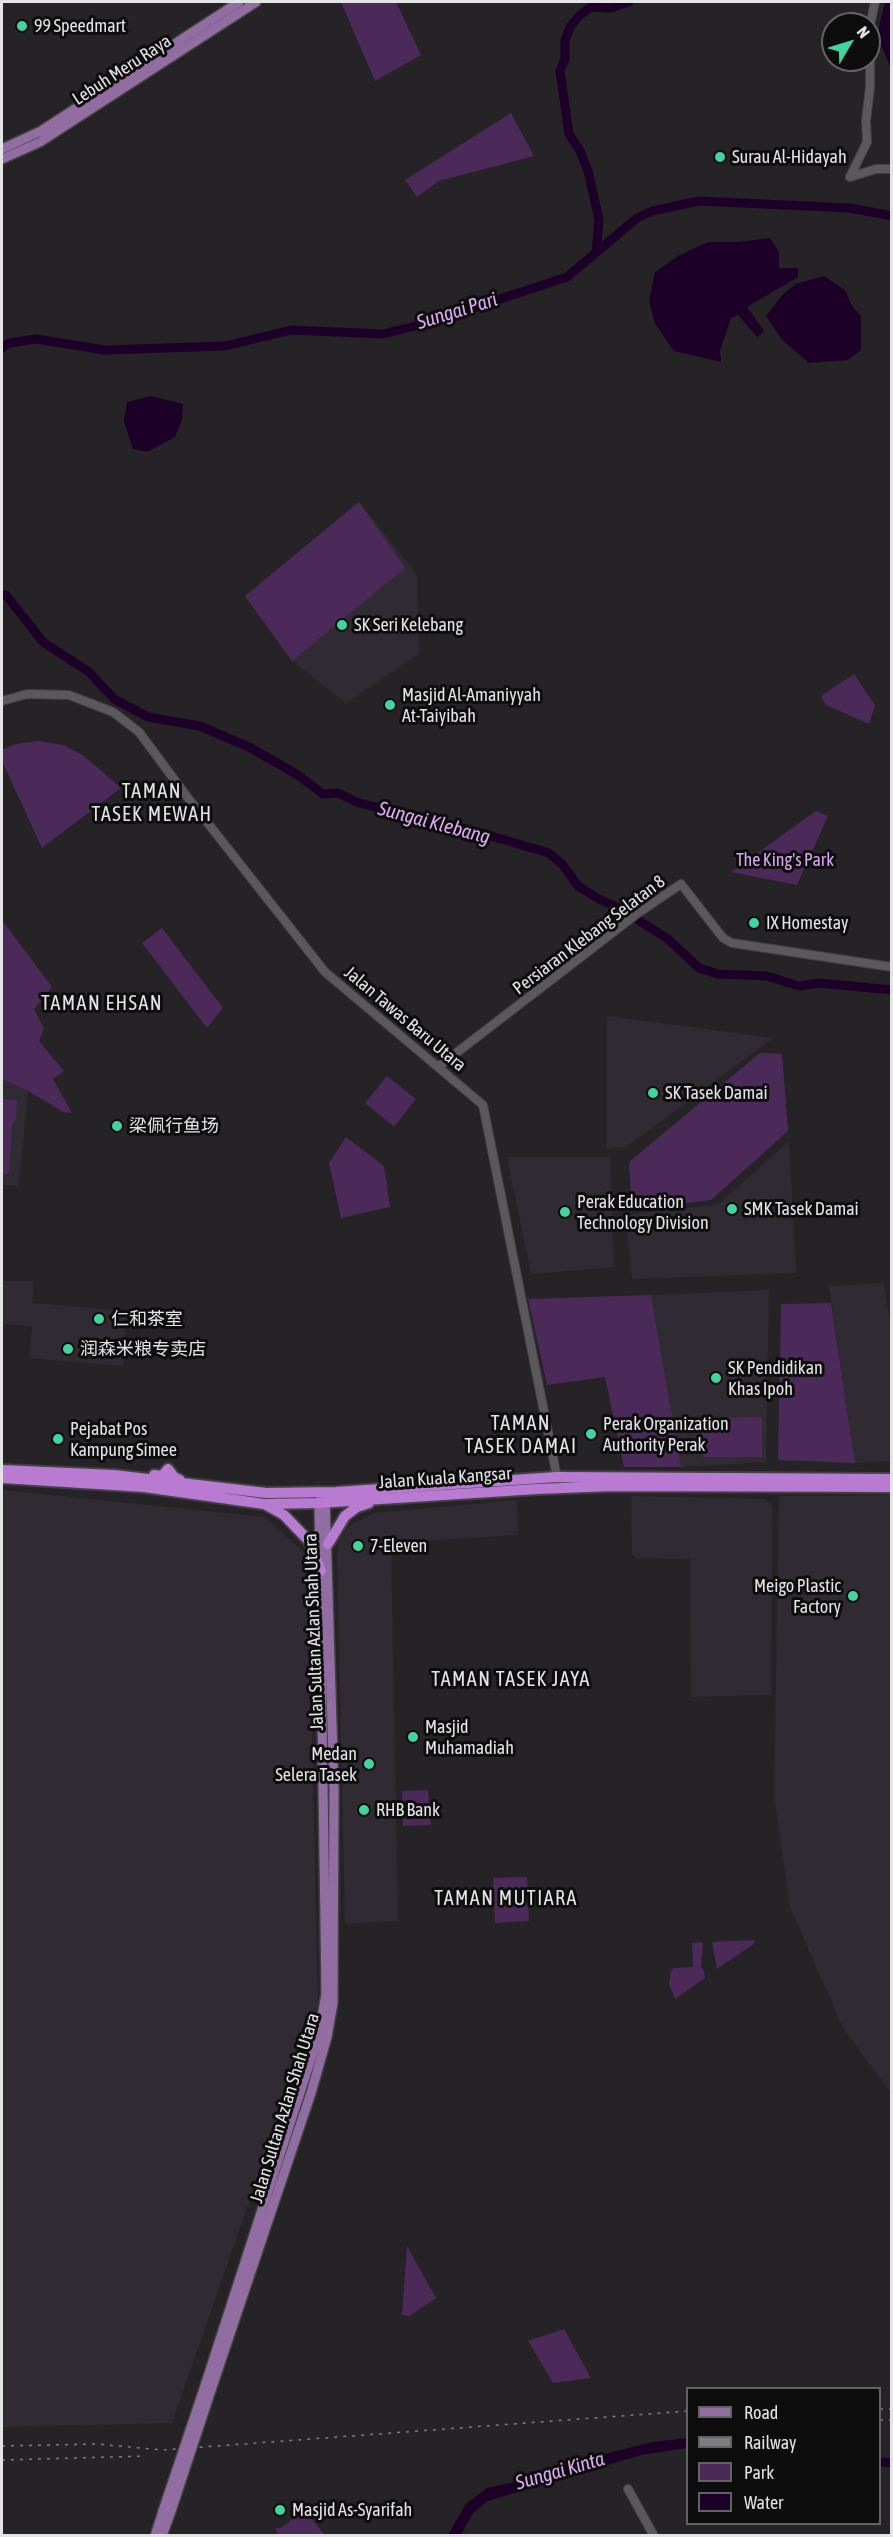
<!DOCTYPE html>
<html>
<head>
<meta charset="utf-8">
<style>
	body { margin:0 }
	#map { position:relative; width:893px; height:2537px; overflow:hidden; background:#252326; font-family:"Asap Condensed",sans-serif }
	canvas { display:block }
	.frame { position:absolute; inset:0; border:3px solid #e4e3e5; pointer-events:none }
	.legend { position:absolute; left:686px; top:2387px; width:195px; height:138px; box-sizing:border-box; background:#0e0d0e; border:2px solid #646364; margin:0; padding:8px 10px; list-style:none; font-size:18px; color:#e4e3e5 }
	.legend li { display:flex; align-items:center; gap:12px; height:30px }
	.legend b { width:30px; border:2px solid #646364 }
	.north { position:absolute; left:821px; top:12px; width:60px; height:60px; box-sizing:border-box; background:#0e0d0e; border:2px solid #646364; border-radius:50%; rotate:52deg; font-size:16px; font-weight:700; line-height:24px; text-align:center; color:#e4e3e5 }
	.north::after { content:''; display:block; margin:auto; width:21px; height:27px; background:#41d4a1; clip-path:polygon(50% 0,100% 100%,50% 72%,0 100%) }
</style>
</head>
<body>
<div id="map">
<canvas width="893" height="2537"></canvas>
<div class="frame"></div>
<ul class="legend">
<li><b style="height:8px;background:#926da2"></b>Road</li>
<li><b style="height:8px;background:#7e7d7f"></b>Railway</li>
<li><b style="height:16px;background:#4b2a59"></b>Park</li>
<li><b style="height:16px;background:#1d0028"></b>Water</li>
</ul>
<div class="north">N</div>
</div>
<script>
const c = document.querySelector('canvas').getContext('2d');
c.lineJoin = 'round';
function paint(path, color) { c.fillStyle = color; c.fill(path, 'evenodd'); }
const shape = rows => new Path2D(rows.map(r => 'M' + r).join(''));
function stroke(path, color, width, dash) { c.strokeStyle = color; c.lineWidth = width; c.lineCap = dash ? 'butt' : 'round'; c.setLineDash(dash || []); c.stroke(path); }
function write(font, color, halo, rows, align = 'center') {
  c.font = font + ' "Asap Condensed","Noto Sans SC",sans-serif'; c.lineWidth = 6; c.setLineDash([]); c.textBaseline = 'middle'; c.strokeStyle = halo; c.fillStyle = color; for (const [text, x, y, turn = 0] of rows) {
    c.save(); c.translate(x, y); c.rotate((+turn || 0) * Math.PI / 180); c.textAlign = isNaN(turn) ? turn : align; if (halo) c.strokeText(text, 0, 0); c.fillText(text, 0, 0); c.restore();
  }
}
const built = shape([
	[359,502,417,575,419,654,346,703,292,661,245,596],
	[607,1016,773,1038,626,1147,607,1149],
	[2,1079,28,1091,19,1186,2,1185],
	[789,1141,796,1273,632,1279,625,1215,719,1204],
	[507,1157,610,1157,614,1267,531,1274],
	[2,1281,33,1281,33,1306,34,1303,127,1311,123,1366,29,1358,32,1326,2,1324],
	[884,1283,891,1329,891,1461,855,1463,829,1286],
	[769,1290,766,1462,681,1467,651,1295],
	[2,1490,265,1517,308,1556,318,2004,172,2423,2,2427],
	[891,1495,892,1495,891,2093,843,2028,790,1907,774,1795,779,1496],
	[631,1496,765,1499,772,1506,771,1695,691,1697,690,1559,636,1558,632,1554],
	[517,1500,518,1535,391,1543,398,1921,345,1924,337,1556,339,1540,348,1527,373,1513]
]);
const green = shape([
	[341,2,396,2,421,55,375,81],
	[511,113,534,156,439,181,417,197,405,180],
	[359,502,405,568,292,661,245,596],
	[854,674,875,705,869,724,826,705,821,696],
	[38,741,63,745,84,756,121,788,42,848,2,761,2,750,16,744],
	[816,811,828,816,797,885,731,872],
	[2,923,5,924,52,987,34,1009,44,1029,39,1041,64,1071,53,1079,72,1113,63,1112,28,1091,2,1079],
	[162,928,223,1008,207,1028,142,943],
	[760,1053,782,1054,788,1131,711,1200,632,1210,629,1162],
	[387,1076,416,1099,394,1127,365,1103],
	[2,1099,17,1100,16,1119,12,1125,9,1174,2,1174],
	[346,1137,384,1166,390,1207,341,1218,329,1163],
	[651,1295,681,1467,624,1467,605,1377,547,1385,528,1299],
	[831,1303,855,1463,778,1460,781,1304],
	[762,1417,762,1457,703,1457,702,1418],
	[428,1790,431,1825,403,1826,402,1791],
	[527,1877,529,1921,495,1923,493,1878],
	[755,1940,754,1944,717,1969,712,1942],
	[700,1942,703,1943,701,1967,704,1971,705,1978,675,1999,669,1984,671,1971,674,1968,693,1967,692,1943],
	[407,2246,436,2298,409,2316,402,2315],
	[564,2329,591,2378,553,2383,528,2341],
	[304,2510,325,2535,279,2535,275,2528,281,2528]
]);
const water = shape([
	[885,2,891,2,891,69,877,35],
	[770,238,779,252,779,268,798,268,798,277,747,307,764,331,757,337,738,315,731,318,720,351,721,362,674,351,655,324,649,301,655,272,678,256,708,242,739,242],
	[824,276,845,290,852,306,861,316,861,350,848,360,809,363,782,340,766,316,783,294,796,284],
	[151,396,183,404,182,420,175,437,147,452,133,449,124,421,127,402],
	[687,2438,687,2448,641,2455,488,2501,473,2513,461,2535,448,2535,466,2504,487,2488,519,2481,612,2452,653,2442]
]);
const river = shape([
	[596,252,599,220,588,171,580,151,569,134,560,71,565,59,565,40,570,27,579,16,591,7,611,8,629,2],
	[2,348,9,343,36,339,105,350,225,346,291,330,383,334,427,323,567,277,637,218,652,211,699,201,850,208,892,216],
	[2,595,6,595,43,642,89,672,114,699,148,717,200,726,249,747,298,775,323,794,338,793,359,803,471,830,549,853,562,864,578,886,599,899,619,908,668,939,699,968,718,974,767,976,799,986,819,983,892,990],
	[880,2462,892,2463]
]);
const minor = shape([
	[850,177,867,142,866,121,870,87,870,25,875,2],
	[850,177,876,169,892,169],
	[2,701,27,694,69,695,113,712,139,732,188,798,325,972,483,1105,557,1477],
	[438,1067,638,913,681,884,723,938,732,943,892,967],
	[628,2489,654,2536]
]);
const major = shape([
	[2,149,41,131,239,2],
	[2,159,40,142,256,2],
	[204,2389,319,2034,326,1994,319,1503,321,1499],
	[211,2390,311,2093,327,2037,333,2003,334,1790,325,1497],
	[155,2536,163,2511],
	[162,2536,171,2511]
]);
const highway = shape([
	[2,1470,114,1475,266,1493,336,1492,557,1477,892,1479],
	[154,1475,162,1476,168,1469,174,1477,180,1480],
	[2,1478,144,1487,264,1504,319,1503,537,1489,613,1486,892,1487],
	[266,1505,284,1515,309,1541,321,1571],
	[328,1544,345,1516,357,1507,369,1503]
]);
const rail = shape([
	[880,2409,892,2409],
	[880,2420,892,2420],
	[2,2446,97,2444,162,2450,688,2411],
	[2,2460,145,2456]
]);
const majorBridge = shape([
	[163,2511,204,2389],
	[171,2511,211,2390]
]);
const markers = [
	[22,26,6,"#41d4a1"],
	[720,157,6,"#41d4a1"],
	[342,625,6,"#41d4a1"],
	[390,705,6,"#41d4a1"],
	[754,923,6,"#41d4a1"],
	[653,1093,6,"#41d4a1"],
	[117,1126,6,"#41d4a1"],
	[732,1209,6,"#41d4a1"],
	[565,1212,6,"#41d4a1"],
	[99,1319,6,"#41d4a1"],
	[68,1349,6,"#41d4a1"],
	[716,1378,6,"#41d4a1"],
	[591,1434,6,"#41d4a1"],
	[58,1439,6,"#41d4a1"],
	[358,1546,6,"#41d4a1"],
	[853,1596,6,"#41d4a1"],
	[413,1737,6,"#41d4a1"],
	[369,1764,6,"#41d4a1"],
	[364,1810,6,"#41d4a1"],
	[280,2510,6,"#41d4a1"]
];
const poiNames = [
	["99 Speedmart",34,26],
	["Surau Al-Hidayah",732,157],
	["SK Seri Kelebang",354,625],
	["Masjid Al-Amaniyyah",402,695],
	["At-Taiyibah",402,716],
	["IX Homestay",766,923],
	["SK Tasek Damai",665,1093],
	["梁佩行鱼场",129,1126],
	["Perak Education",577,1202],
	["Technology Division",577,1223],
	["SMK Tasek Damai",744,1209],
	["仁和茶室",111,1319],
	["润森米粮专卖店",80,1349],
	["SK Pendidikan",728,1368],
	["Khas Ipoh",728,1389],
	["Perak Organization",603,1424],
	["Authority Perak",603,1445],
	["Pejabat Pos",70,1429],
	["Kampung Simee",70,1450],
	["7-Eleven",370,1546],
	["Meigo Plastic",841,1586,"right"],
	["Factory",841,1607,"right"],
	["Masjid",425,1727],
	["Muhamadiah",425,1748],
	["Medan",357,1754,"right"],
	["Selera Tasek",357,1775,"right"],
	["RHB Bank",376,1810],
	["Masjid As-Syarifah",292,2510]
];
const streetNames = [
	["Lebuh Meru Raya",122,70,-33],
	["Persiaran Klebang Selatan 8",589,935,-37],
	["Jalan Tawas Baru Utara",405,1019,40],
	["Jalan Kuala Kangsar",445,1478,-4],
	["Jalan Sultan Azlan Shah Utara",314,1632,-92],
	["Jalan Sultan Azlan Shah Utara",285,2108,-73]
];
const parkNames = [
	["The King's Park",785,860]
];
const waterNames = [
	["Sungai Pari",457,311,-17],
	["Sungai Klebang",434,823,15],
	["Sungai Kinta",560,2471,-16]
];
const neighbourhoodNames = [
	["TAMAN",152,792],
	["TASEK MEWAH",152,815],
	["TAMAN EHSAN",102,1004],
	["TAMAN",521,1424],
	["TASEK DAMAI",521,1447],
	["TAMAN TASEK JAYA",511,1680],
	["TAMAN MUTIARA",506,1899]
];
paint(built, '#302b33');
paint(green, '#4b2a59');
paint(water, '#1d0028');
stroke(river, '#1d0028', 9);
stroke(minor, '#414042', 10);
stroke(major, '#414042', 12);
stroke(highway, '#414042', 14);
stroke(minor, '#5a585b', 8);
stroke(major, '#926da2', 9);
stroke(highway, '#b87bd1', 10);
stroke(rail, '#7e7d7f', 1.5, [3, 6]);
stroke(majorBridge, '#414042', 12, []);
stroke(majorBridge, '#926da2', 9);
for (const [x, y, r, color] of markers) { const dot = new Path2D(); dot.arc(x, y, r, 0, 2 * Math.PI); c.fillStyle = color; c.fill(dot); stroke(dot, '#0e0d0e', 2); }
write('18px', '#e4e3e5', '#0e0d0e', poiNames, 'left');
write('18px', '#e4e3e5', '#0e0d0e', streetNames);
write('18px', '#dba6f2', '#0e0d0e', parkNames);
write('italic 20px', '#dfa9f6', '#0e0d0e', waterNames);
c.letterSpacing = '1.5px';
write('20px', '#e4e3e5', '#0e0d0e', neighbourhoodNames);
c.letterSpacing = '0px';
</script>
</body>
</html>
